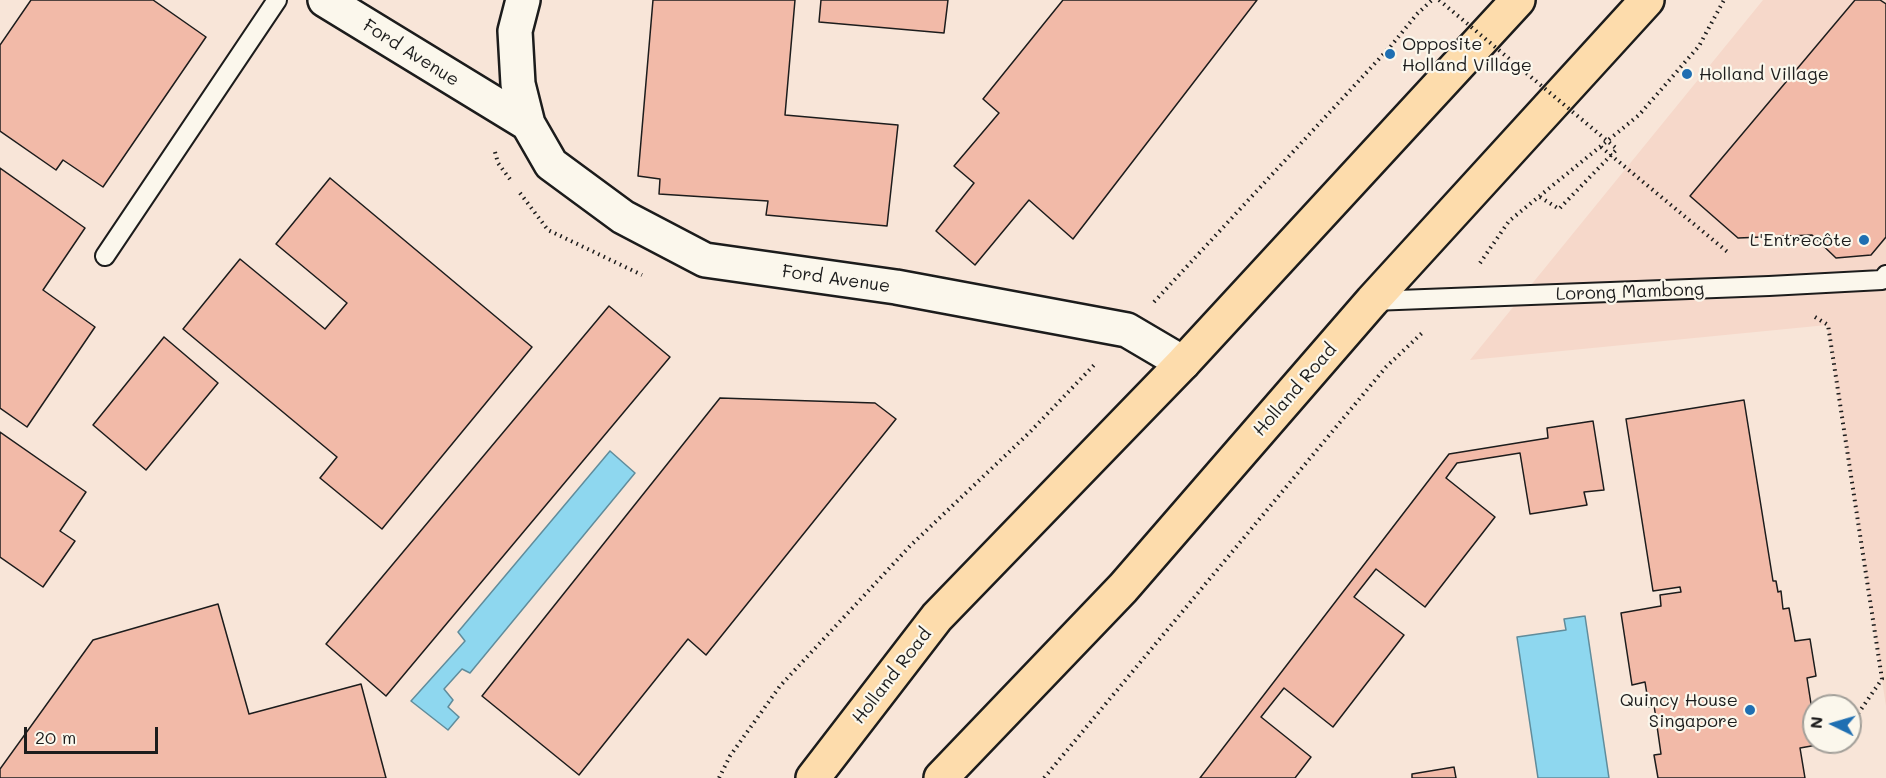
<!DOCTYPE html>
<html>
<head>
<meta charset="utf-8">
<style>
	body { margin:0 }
	#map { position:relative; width:1886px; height:778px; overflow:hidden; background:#f8e5d8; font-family:Mali,sans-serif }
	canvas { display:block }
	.north { position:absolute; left:1802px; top:694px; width:60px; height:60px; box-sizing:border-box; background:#fbf7ec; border:2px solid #a29f99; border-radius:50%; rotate:275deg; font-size:16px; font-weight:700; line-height:24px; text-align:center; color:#1c1c1c }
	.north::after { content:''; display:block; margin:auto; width:21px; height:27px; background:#1f6fb2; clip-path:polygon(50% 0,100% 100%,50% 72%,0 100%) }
	.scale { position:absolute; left:24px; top:727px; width:134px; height:27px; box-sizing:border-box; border:3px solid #1c1c1c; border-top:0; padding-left:8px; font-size:18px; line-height:21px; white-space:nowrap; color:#1c1c1c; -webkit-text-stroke:4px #fbf7ec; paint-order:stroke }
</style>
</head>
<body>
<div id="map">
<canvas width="1886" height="778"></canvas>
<div class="north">N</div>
<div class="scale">20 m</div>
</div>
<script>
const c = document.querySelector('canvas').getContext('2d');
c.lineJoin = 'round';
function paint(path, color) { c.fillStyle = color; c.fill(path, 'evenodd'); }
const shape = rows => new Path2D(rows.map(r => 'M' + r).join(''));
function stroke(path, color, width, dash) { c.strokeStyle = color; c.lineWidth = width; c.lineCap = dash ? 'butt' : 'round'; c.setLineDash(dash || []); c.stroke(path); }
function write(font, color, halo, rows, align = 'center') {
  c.font = font + ' Mali,sans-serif'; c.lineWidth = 4.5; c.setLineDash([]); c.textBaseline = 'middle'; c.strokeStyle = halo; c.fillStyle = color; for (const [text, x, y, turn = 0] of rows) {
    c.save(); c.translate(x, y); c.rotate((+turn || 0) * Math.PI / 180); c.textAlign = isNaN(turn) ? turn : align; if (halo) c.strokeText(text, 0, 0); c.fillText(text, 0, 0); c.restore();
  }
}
const built = shape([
	[1763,0,1886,0,1886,706,1827,325,1470,360]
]);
const water = shape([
	[610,451,635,473,470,673,462,669,444,689,453,700,448,707,459,717,448,730,411,701,465,641,458,632,610,451],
	[1585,616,1609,778,1538,778,1517,637,1566,630,1564,619,1585,616]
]);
const building = shape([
	[31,0,153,0,206,37,103,187,63,160,56,170,0,131,0,45,31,0],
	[653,0,795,0,785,115,898,125,887,226,766,215,768,201,659,194,660,179,638,176,653,0],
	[821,0,948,0,944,33,819,22,821,0],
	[1063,0,1257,0,1073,239,1029,200,975,265,936,231,974,183,954,166,999,113,983,99,1063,0],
	[1855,0,1880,0,1886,4,1886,237,1871,255,1836,258,1812,235,1738,238,1690,196,1855,0],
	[0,168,85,228,43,290,95,327,27,427,0,408,0,168],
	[330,178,532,347,382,529,320,478,337,457,183,329,240,259,325,329,347,303,276,244,330,178],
	[609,306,670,357,386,696,326,644,609,306],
	[164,337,218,383,146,470,93,425,164,337],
	[720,398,875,403,896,419,706,655,688,639,579,775,482,696,720,398],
	[1744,400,1773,581,1776,581,1778,592,1781,591,1783,609,1789,608,1795,641,1810,639,1816,676,1807,678,1814,723,1814,742,1817,742,1817,745,1800,748,1805,778,1658,778,1654,755,1661,754,1654,705,1649,707,1645,682,1632,685,1621,613,1661,606,1660,595,1681,592,1680,587,1653,591,1626,419,1744,400],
	[1593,421,1604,490,1584,492,1587,505,1530,514,1520,453,1457,463,1446,478,1495,517,1425,607,1376,569,1354,597,1404,635,1333,727,1284,688,1261,717,1311,757,1295,778,1200,778,1449,454,1548,438,1547,428,1593,421],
	[0,432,86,492,60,531,75,541,43,587,0,557,0,432],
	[218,604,249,714,361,684,386,778,0,778,0,769,93,640,218,604],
	[1454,767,1456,778,1412,778,1412,774,1454,767]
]);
const path = shape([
	[1601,147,1730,254],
	[495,152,498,163,512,182],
	[520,193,548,230,642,275],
	[1540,197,1559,209,1617,149],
	[1480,263,1509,221,1639,115,1699,46,1724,0],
	[1154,302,1391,46,1417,14,1432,0],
	[1815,317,1828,325,1882,679,1853,721],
	[719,778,730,756,780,686,910,546,1029,433,1095,364],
	[1044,778,1386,367,1422,333]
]);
const service = shape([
	[105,256,277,0],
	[1372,301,1769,286,1882,280,1886,275]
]);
const minor = shape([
	[325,0,528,124],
	[523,0,515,31,518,84,528,124,551,164,623,217,705,260,896,287,1127,330,1183,363]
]);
const primary = shape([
	[813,778,937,617,1183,363,1518,0],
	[941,778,1123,588,1372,301,1647,0]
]);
const pathBridge = shape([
	[1439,0,1617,149]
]);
const markers = [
	[1390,54,6,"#1f6fb2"],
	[1687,74,6,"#1f6fb2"],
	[1864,240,6,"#1f6fb2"],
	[1750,710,6,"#1f6fb2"]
];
const poiNames = [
	["Opposite",1402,44],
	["Holland Village",1402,65],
	["Holland Village",1699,74],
	["L'Entrecôte",1852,240,"right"],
	["Quincy House",1738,700,"right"],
	["Singapore",1738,721,"right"]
];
const streetNames = [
	["Ford Avenue",411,53,32],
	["Ford Avenue",836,279,8],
	["Lorong Mambong",1630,292,-2],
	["Holland Road",1295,390,-49],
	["Holland Road",892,676,-52]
];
paint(built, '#f6d8ca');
paint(water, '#8ed7ef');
stroke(water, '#608c9b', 1.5);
paint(building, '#f2baa8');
stroke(building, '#1c1c1c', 1.5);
stroke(service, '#1c1c1c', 22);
stroke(minor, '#1c1c1c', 38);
stroke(primary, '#1c1c1c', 38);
stroke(path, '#1c1c1c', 4, [1.5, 4.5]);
stroke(service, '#fbf7ec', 18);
stroke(minor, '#fbf7ec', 33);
stroke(primary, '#fddcac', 33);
stroke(pathBridge, '#1c1c1c', 4, [1.5, 4.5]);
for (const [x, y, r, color] of markers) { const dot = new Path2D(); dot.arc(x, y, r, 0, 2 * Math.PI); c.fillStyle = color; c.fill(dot); stroke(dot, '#fbf7ec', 2); }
write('18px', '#1c1c1c', '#fbf7ec', poiNames, 'left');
write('18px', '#1c1c1c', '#fbf7ec', streetNames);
</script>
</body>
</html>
